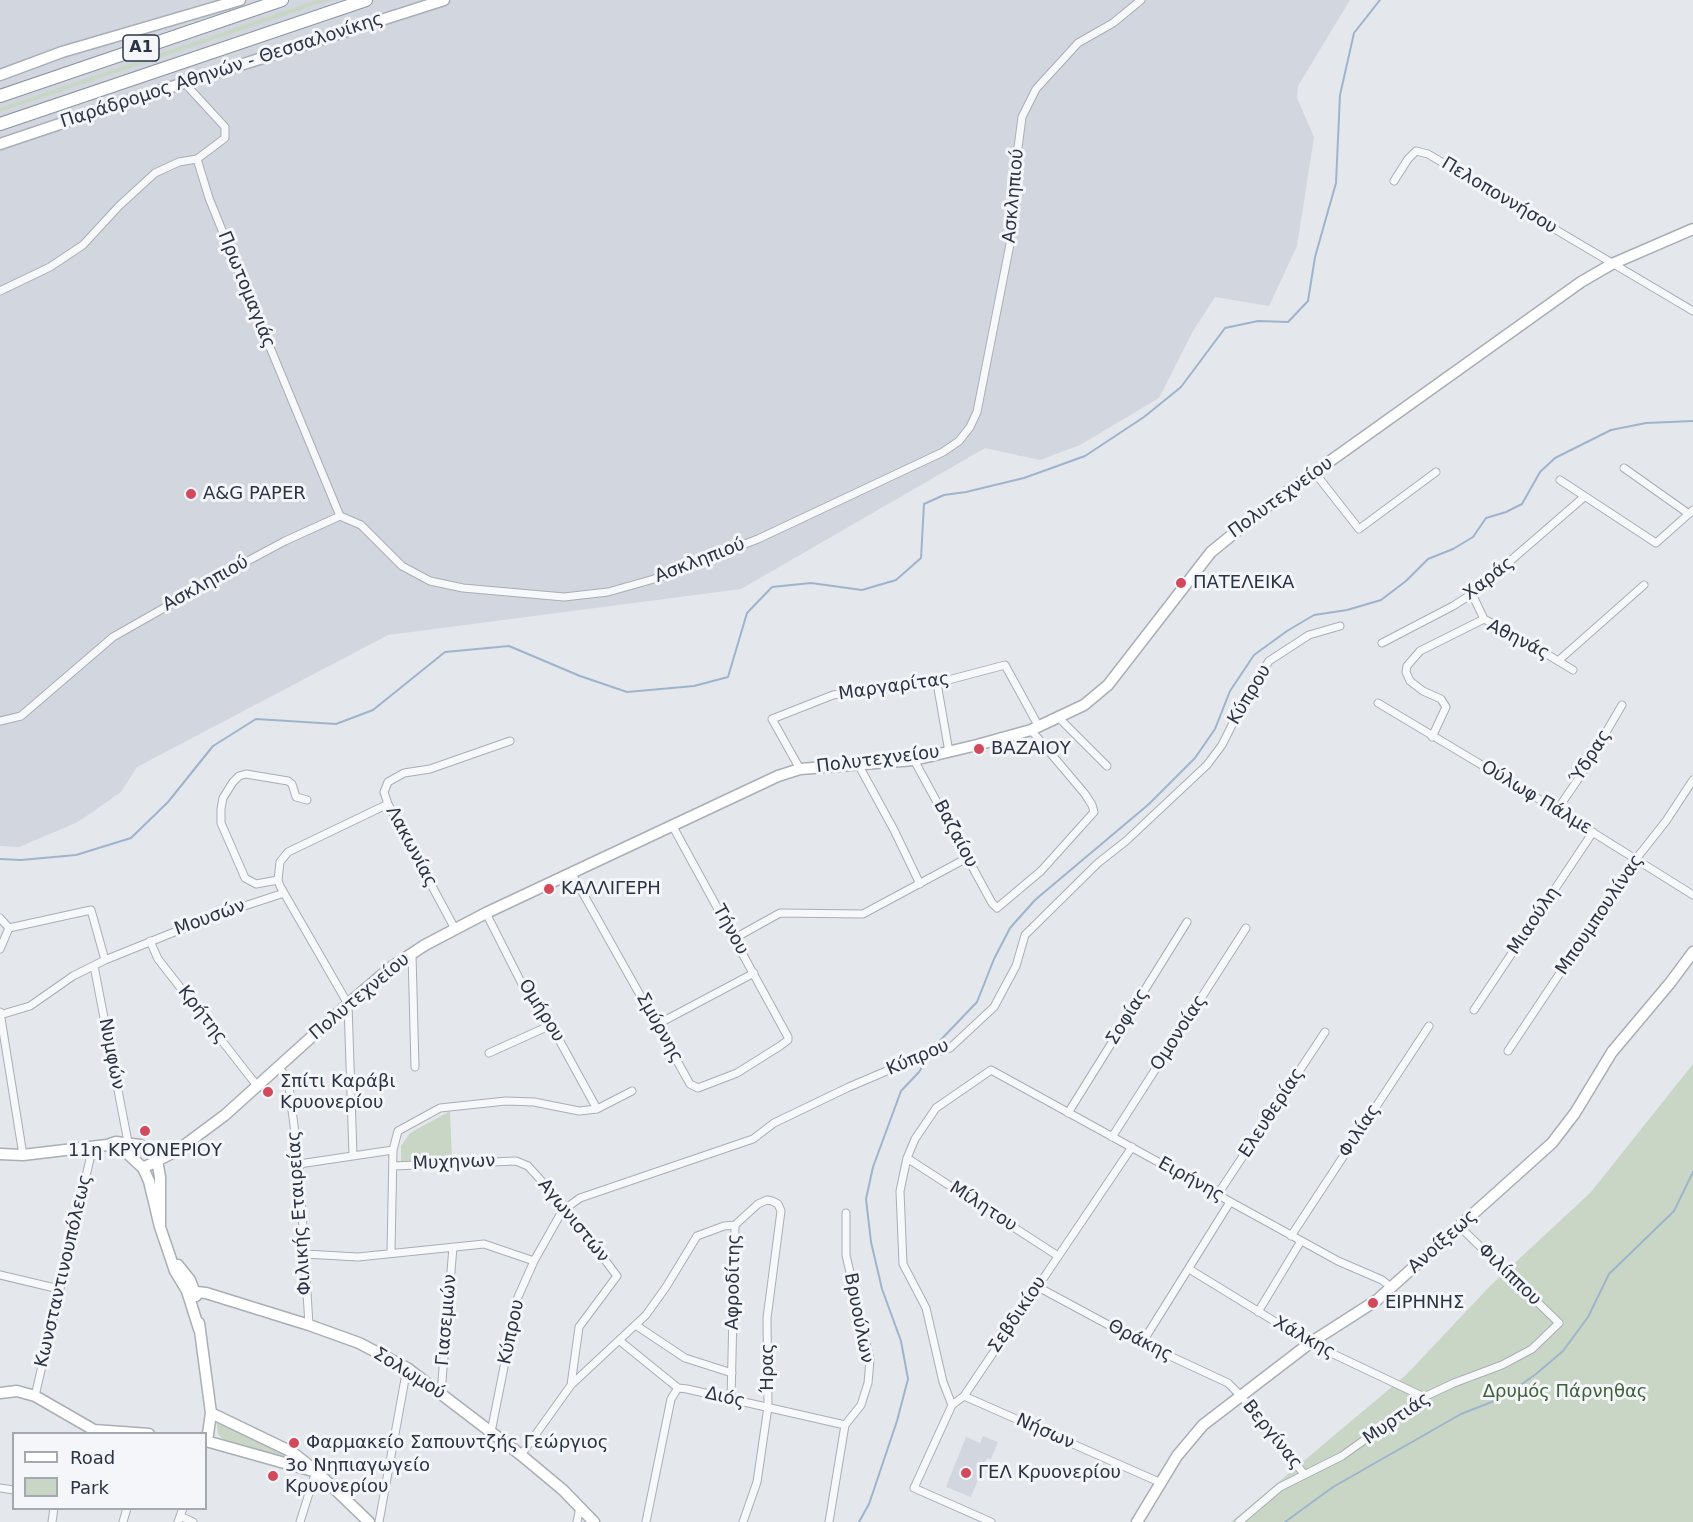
<!DOCTYPE html>
<html>
<head>
<meta charset="utf-8">
<style>
	body { margin:0 }
	#map { position:relative; width:1693px; height:1522px; overflow:hidden; background:#e4e7ec; font-family:"DejaVu Sans",sans-serif }
	canvas { display:block }
	.legend { position:absolute; left:12px; top:1432px; width:195px; height:78px; box-sizing:border-box; background:#f4f6f9; border:2px solid #a4a8b1; margin:0; padding:8px 10px; list-style:none; font-size:18px; color:#2b3445 }
	.legend li { display:flex; align-items:center; gap:12px; height:30px }
	.legend b { width:30px; border:2px solid #a4a8b1 }
</style>
</head>
<body>
<div id="map">
<canvas width="1693" height="1522"></canvas>
<ul class="legend">
<li><b style="height:8px;background:#fff"></b>Road</li>
<li><b style="height:16px;background:#c9d6c5"></b>Park</li>
</ul>
</div>
<script>
const c = document.querySelector('canvas').getContext('2d');
c.lineJoin = 'round';
function paint(path, color) { c.fillStyle = color; c.fill(path, 'evenodd'); }
const shape = rows => new Path2D(rows.map(r => 'M' + r).join(''));
function stroke(path, color, width, dash) { c.strokeStyle = color; c.lineWidth = width; c.lineCap = dash ? 'butt' : 'round'; c.setLineDash(dash || []); c.stroke(path); }
function write(font, color, halo, rows, align = 'center') {
  c.font = font + ' "DejaVu Sans",sans-serif'; c.lineWidth = 6; c.setLineDash([]); c.textBaseline = 'middle'; c.strokeStyle = halo; c.fillStyle = color; for (const [text, x, y, turn = 0] of rows) {
    c.save(); c.translate(x, y); c.rotate((+turn || 0) * Math.PI / 180); c.textAlign = isNaN(turn) ? turn : align; if (halo) c.strokeText(text, 0, 0); c.fillText(text, 0, 0); c.restore();
  }
}
const built = shape([
	[0,0,1350,0,1298,86,1297,98,1314,137,1297,246,1269,306,1215,297,1193,331,1159,398,1080,445,1040,460,985,448,741,589,388,635,137,767,121,792,78,822,19,847,0,846],
	[983,1436,998,1442,991,1459,987,1458,971,1497,946,1487,966,1437,980,1443]
]);
const green = shape([
	[317,0,330,0,0,112,0,108],
	[1693,1064,1693,1522,1231,1522,1406,1375,1490,1286,1591,1192],
	[450,1111,452,1161,401,1162,401,1146,410,1133],
	[216,1419,290,1455,303,1467,225,1442,218,1434]
]);
const stream = shape([
	[0,859,21,860,76,855,131,838,168,802,213,746,256,719,336,724,373,710,445,652,509,646,580,676,627,692,694,686,728,677,747,613,772,587,811,583,862,590,896,580,921,558,924,504,944,495,966,492,1024,478,1085,456,1144,417,1181,387,1225,328,1258,321,1288,322,1308,301,1315,257,1336,183,1340,95,1354,33,1380,0],
	[932,1049,977,1002,994,959,1010,928,1035,900,1149,804,1195,758,1215,729,1230,691,1254,655,1287,631,1314,615,1347,610,1381,600,1406,581,1428,559,1453,549,1473,537,1486,518,1506,512,1522,504,1540,472,1555,458,1611,430,1646,423,1693,421],
	[859,1522,869,1504,897,1421,908,1379,901,1341,882,1289,871,1242,866,1199,873,1167,901,1091,919,1072,925,1062],
	[1285,1522,1333,1487,1461,1414,1502,1398,1536,1374,1563,1351,1588,1317,1609,1274,1674,1211,1693,1172]
]);
const street = shape([
	[197,159,209,198,245,287,340,516],
	[1394,181,1408,159,1416,151,1428,154,1693,311],
	[0,291,50,267,83,245,119,206,155,173,179,162,197,159,225,138,225,127,190,89,187,82],
	[1624,468,1689,514],
	[1315,473,1359,529,1436,472],
	[1560,480,1656,543,1693,510],
	[1472,594,1484,619],
	[1484,619,1522,639,1573,670],
	[1382,643,1453,606,1472,594,1584,497],
	[1558,661,1644,585],
	[937,683,949,752],
	[1378,703,1557,810,1693,895],
	[1059,718,1107,766],
	[0,721,21,716,113,637,229,571,285,541,340,516,361,525,402,566,430,581,463,588,564,597,608,592,654,579,758,539,943,452,959,441,970,427,977,412,1010,244,1012,194,1022,117,1036,89,1078,43,1113,23,1141,0],
	[1432,737,1446,707,1441,699,1423,691,1410,681,1406,672,1407,666,1420,651,1484,619],
	[914,760,992,903,997,908,1041,871,1094,812,1092,805,1085,794,1031,730],
	[858,764,894,830,920,884],
	[800,769,772,719,833,695,903,685,937,683,1005,665,1039,727],
	[1557,810,1581,775,1622,705],
	[571,872,690,1084,698,1088,737,1073,780,1046,788,1040,788,1037,672,825],
	[278,880,256,884,245,878,221,823,221,809,223,798,233,782,239,776,246,774,288,781,292,784,296,797,307,800],
	[486,913,524,988,551,1025,597,1109],
	[0,918,9,928],
	[9,928,91,910,105,960],
	[455,929,388,804,384,792,388,782,404,773,430,769,510,741],
	[735,938,780,913,863,914,967,858],
	[150,941,158,959,258,1087],
	[0,949,9,928],
	[412,954,415,1067],
	[94,966,128,1142],
	[1474,1010,1593,832],
	[0,1012,23,1155],
	[0,1015,30,1006,73,976,105,960,214,916,284,893],
	[658,1024,754,973],
	[1508,1051,1636,859,1666,821,1693,780],
	[489,1053,551,1025],
	[279,1068,288,1079,299,1164,309,1325],
	[1068,1113,1187,922],
	[1112,1137,1246,928],
	[353,1155,348,1004,280,886,278,880,280,862,288,852,388,804],
	[907,1158,1058,1256],
	[299,1164,393,1150],
	[393,1166,516,1161,528,1166,566,1208,617,1276,579,1327,571,1385],
	[1218,1194,1325,1032],
	[1291,1236,1429,1026],
	[391,1252,393,1150,398,1131,440,1108,506,1101,534,1102,579,1111,597,1109,632,1091],
	[305,1254,358,1257,484,1244,534,1261],
	[1189,1269,1310,1343,1424,1397],
	[0,1275,59,1289],
	[1038,1287,1142,1343,1228,1383,1240,1395,1304,1474],
	[1258,1312,1301,1241],
	[637,1326,685,1358,732,1373],
	[620,1341,678,1388,687,1389,845,1425],
	[1142,1343,1230,1202],
	[441,1393,453,1247],
	[35,1396,93,1146],
	[964,1396,1159,1482],
	[731,1400,735,1225,758,1204,767,1200,772,1201,778,1204,781,1211,767,1318,768,1407,757,1482,743,1522],
	[952,1405,943,1382,926,1308,903,1264,900,1191,907,1158,915,1139,936,1108,991,1070,1338,1261,1382,1280,1392,1288],
	[491,1432,518,1297,534,1261,561,1213,566,1208,580,1198,753,1139,774,1123,849,1087,910,1061,950,1048,994,1007,1016,966,1025,935,1098,863,1126,841,1207,765,1222,745,1247,695,1269,661,1309,635,1340,626],
	[521,1455,571,1385,646,1315,666,1287,697,1236,724,1226,735,1225],
	[0,1488,14,1490],
	[180,1516,193,1522],
	[52,1522,54,1508],
	[123,1522,127,1508],
	[178,1522,183,1508],
	[300,1522,316,1471],
	[379,1522,407,1368],
	[577,1522,580,1507],
	[646,1522,671,1399,678,1388],
	[829,1522,845,1425,861,1405,868,1383,870,1360,846,1255,846,1213],
	[991,1522,914,1488,952,1405,964,1396,1132,1147],
	[1239,1522,1280,1487,1342,1456,1424,1397,1454,1383,1502,1365,1532,1349,1559,1323,1460,1227]
]);
const secondary = shape([
	[0,75,62,52,240,0],
	[0,144,137,98,444,0],
	[107,1145,127,1153,143,1168,149,1181,160,1227,175,1271,187,1291,199,1329],
	[0,1154,23,1155,107,1145,116,1142,140,1145,149,1151,157,1160,160,1177,160,1227],
	[143,1168,178,1150,225,1115,348,1004,390,968,425,945,486,913,778,776,800,769,914,760,977,745,1031,730,1084,705,1108,685,1211,552,1270,504,1581,282,1612,264,1693,229],
	[178,1265,190,1280,196,1296],
	[187,1291,206,1293,309,1325,359,1343,407,1368,521,1455,563,1490,594,1522],
	[199,1323,211,1413,207,1441],
	[0,1393,17,1391,35,1396,94,1430,149,1434],
	[211,1413,292,1452,316,1471,369,1522],
	[206,1441,313,1471],
	[1137,1522,1177,1456,1203,1425,1310,1343,1377,1300,1552,1143,1575,1113,1612,1052,1670,983,1693,952]
]);
const highway = shape([
	[0,96,282,0],
	[0,124,366,0]
]);
const markers = [
	[191,494,6,"#d1495b"],
	[1181,583,6,"#d1495b"],
	[979,749,6,"#d1495b"],
	[549,889,6,"#d1495b"],
	[268,1092,6,"#d1495b"],
	[145,1131,6,"#d1495b"],
	[1373,1303,6,"#d1495b"],
	[294,1443,6,"#d1495b"],
	[966,1473,6,"#d1495b"],
	[273,1476,6,"#d1495b"]
];
const shields = [
	[141,48,36]
];
const shieldNames = [
	["Α1",141,48]
];
const streetNames = [
	["Παράδρομος Αθηνών - Θεσσαλονίκης",222,71,-18],
	["Ασκληπιού",1014,196,-85],
	["Πελοποννήσου",1499,196,31],
	["Πρωτομαγιάς",246,290,68],
	["Πολυτεχνείου",1281,498,-36],
	["Ασκληπιού",700,561,-21],
	["Χαράς",1489,579,-38],
	["Ασκληπιού",206,584,-29],
	["Αθηνάς",1518,640,27],
	["Μαργαρίτας",894,687,-8],
	["Κύπρου",1250,695,-59],
	["Ύδρας",1591,757,-58],
	["Πολυτεχνείου",878,760,-7],
	["Ούλωφ Πάλμε",1536,798,31],
	["Βαζαίου",955,834,62],
	["Λακωνίας",411,847,62],
	["Μπουμπουλίνας",1600,915,-56],
	["Μουσών",210,918,-20],
	["Μιαούλη",1534,921,-56],
	["Τήνου",730,930,61],
	["Πολυτεχνείου",360,997,-40],
	["Ομήρου",541,1011,58],
	["Κρήτης",202,1015,52],
	["Σοφίας",1128,1017,-58],
	["Σμύρνης",659,1028,61],
	["Ομονοίας",1179,1033,-57],
	["Νυμφών",111,1054,79],
	["Κύπρου",918,1058,-23],
	["Ελευθερίας",1272,1113,-57],
	["Φιλίας",1360,1131,-57],
	["Μυχηνων",454,1163,-2],
	["Ειρήνης",1191,1180,29],
	["Μίλητου",983,1207,33],
	["Φιλικής Εταιρείας",300,1213,-94],
	["Αγωνιστών",573,1221,51],
	["Ανοίξεως",1443,1242,-42],
	["Κωνσταντινουπόλεως",64,1271,-77],
	["Φιλίππου",1509,1275,44],
	["Αφροδίτης",734,1282,-89],
	["Σεβδικίου",1018,1315,-56],
	["Βρυούλων",858,1318,79],
	["Γιασεμιών",447,1320,-85],
	["Κύπρου",512,1332,-78],
	["Χάλκης",1304,1338,29],
	["Θράκης",1140,1341,27],
	["Ήρας",768,1368,-90],
	["Σολωμού",409,1374,32],
	["Διός",725,1398,13],
	["Μυρτιάς",1397,1419,-35],
	["Νήσων",1045,1432,24],
	["Βεργίνας",1272,1435,51]
];
const poiNames = [
	["A&G PAPER",203,494],
	["ΠΑΤΕΛΕΙΚΑ",1193,583],
	["ΒΑΖΑΙΟΥ",991,749],
	["ΚΑΛΛΙΓΕΡΗ",561,889],
	["Σπίτι Καράβι",280,1082],
	["Κρυονερίου",280,1103],
	["11η ΚΡΥΟΝΕΡΙΟΥ",145,1151,"center"],
	["ΕΙΡΗΝΗΣ",1385,1303],
	["Φαρμακείο Σαπουντζής Γεώργιος",306,1443],
	["3ο Νηπιαγωγείο",285,1466],
	["Κρυονερίου",285,1487],
	["ΓΕΛ Κρυονερίου",978,1473]
];
const parkNames = [
	["Δρυμός Πάρνηθας",1565,1392]
];
paint(built, '#d2d6de');
paint(green, '#c9d6c5');
stroke(stream, '#9fb4cc', 2);
stroke(street, '#a9aeb7', 9);
stroke(secondary, '#a9aeb7', 13);
stroke(highway, '#8b94a3', 14);
stroke(street, '#f7f8fa', 7);
stroke(secondary, '#fff', 10);
stroke(highway, '#fff', 12);
for (const [x, y, r, color] of markers) { const dot = new Path2D(); dot.arc(x, y, r, 0, 2 * Math.PI); c.fillStyle = color; c.fill(dot); stroke(dot, '#f4f6f9', 2); }
for (const [x, y, w] of shields) { const box = new Path2D(); box.roundRect(x - w / 2, y - 13, w, 26, 4.5); c.fillStyle = '#f4f6f9'; c.fill(box); stroke(box, '#2b3445', 1.5); }
write('bold 16px', '#2b3445', null, shieldNames);
write('18px', '#2b3445', '#f4f6f9', streetNames);
write('18px', '#2b3445', '#f4f6f9', poiNames, 'left');
write('18px', '#3f6138', '#f4f6f9', parkNames);
</script>
</body>
</html>
